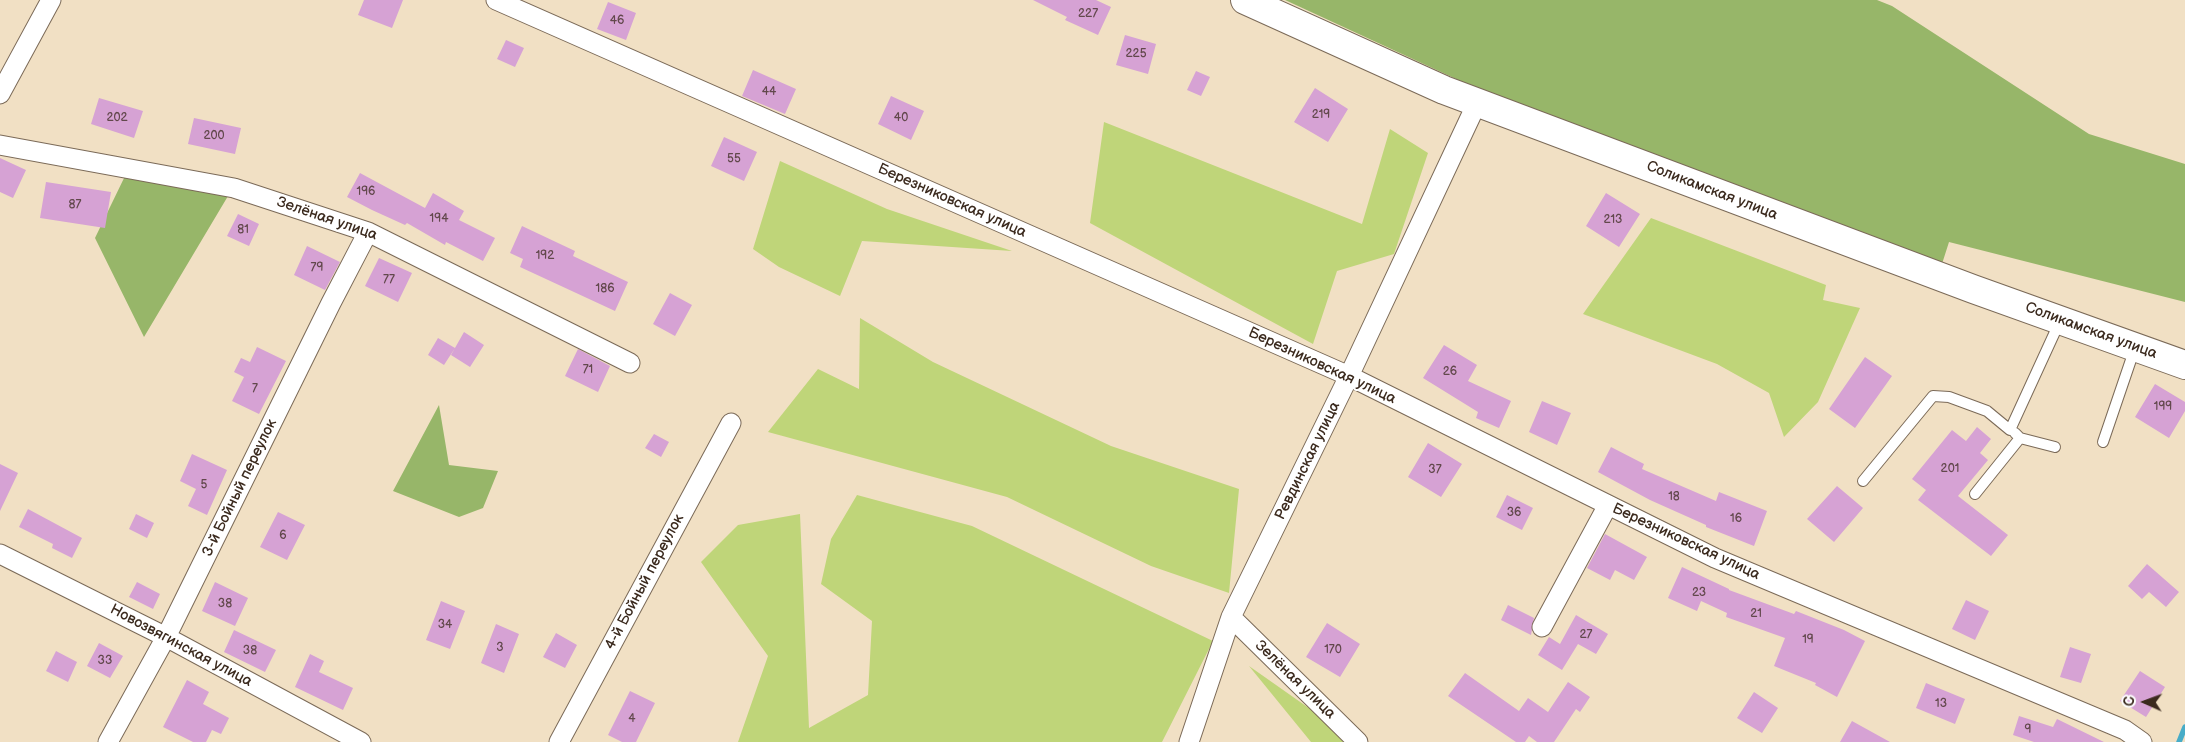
<!DOCTYPE html>
<html>
<head>
<meta charset="utf-8">
<style>
	body { margin:0 }
	#map { position:relative; width:2185px; height:742px; overflow:hidden; background:#f1e0c4; font-family:"Balsamiq Sans",sans-serif }
	canvas { display:block }
	.north { position:absolute; left:2120px; top:677px; width:50px; height:50px; -webkit-text-stroke:4px #fff; paint-order:stroke; rotate:272deg; font-size:14px; font-weight:700; line-height:20px; text-align:center; color:#3b2a1e }
	.north::after { content:''; display:block; margin:auto; width:18px; height:22px; background:#3b2a1e; clip-path:polygon(50% 0,100% 100%,50% 72%,0 100%) }
</style>
</head>
<body>
<div id="map">
<canvas width="2185" height="742"></canvas>
<div class="north">С</div>
</div>
<script>
const c = document.querySelector('canvas').getContext('2d');
c.lineJoin = 'round';
function paint(path, color) { c.fillStyle = color; c.fill(path, 'evenodd'); }
const shape = rows => new Path2D(rows.map(r => 'M' + r).join(''));
function stroke(path, color, width, dash) { c.strokeStyle = color; c.lineWidth = width; c.lineCap = dash ? 'butt' : 'round'; c.setLineDash(dash || []); c.stroke(path); }
function write(font, color, halo, rows, align = 'center') {
  c.font = font + ' "Balsamiq Sans",sans-serif'; c.lineWidth = 4; c.setLineDash([]); c.textBaseline = 'middle'; c.strokeStyle = halo; c.fillStyle = color; for (const [text, x, y, turn = 0] of rows) {
    c.save(); c.translate(x, y); c.rotate((+turn || 0) * Math.PI / 180); c.textAlign = isNaN(turn) ? turn : align; if (halo) c.strokeText(text, 0, 0); c.fillText(text, 0, 0); c.restore();
  }
}
const green = shape([
	[1104,122,1362,224,1390,129,1428,153,1394,254,1337,271,1313,344,1090,223],
	[780,161,887,209,1012,251,862,241,840,296,779,267,753,249],
	[1651,218,1826,285,1823,300,1860,308,1818,402,1784,437,1769,393,1717,364,1583,314],
	[860,318,933,362,1111,446,1239,489,1229,593,1151,566,1007,497,768,432,818,369,859,389],
	[857,495,972,526,1213,641,1162,742,738,742,768,656,701,562,738,525,800,514,809,728,868,695,872,621,821,584,831,539],
	[1249,666,1350,737,1356,742,1311,742]
]);
const forest = shape([
	[1285,0,1877,0,1892,6,2089,134,2185,164,2185,302,1949,242,1941,267,1480,90],
	[126,174,231,191,144,337,95,238],
	[439,405,449,465,498,471,483,508,459,517,393,491]
]);
const stream = shape([
	[2179,742,2185,727]
]);
const building = shape([
	[364,0,403,0,392,28,358,15],
	[1033,0,1096,0,1111,7,1098,35,1065,20,1067,17],
	[608,2,636,13,626,40,597,29],
	[1125,35,1156,44,1148,74,1116,65],
	[506,40,524,48,515,67,497,59],
	[753,70,796,89,785,114,742,96],
	[1196,71,1210,77,1201,96,1187,90],
	[1315,88,1348,109,1328,142,1294,122],
	[891,96,924,111,911,140,878,124],
	[99,98,143,111,134,138,91,124],
	[194,118,241,128,235,154,188,144],
	[724,137,757,152,744,181,711,166],
	[0,158,26,170,13,198,0,192],
	[360,173,425,208,433,193,464,211,459,220,495,238,483,261,446,242,445,245,407,223,405,225,372,210,347,197],
	[46,182,111,192,105,228,40,218],
	[1606,193,1640,214,1619,247,1586,226],
	[238,214,259,224,249,246,227,236],
	[522,226,575,251,573,256,628,282,615,311,520,267,523,259,510,253],
	[307,246,340,262,325,290,294,275],
	[379,258,412,273,398,302,365,286],
	[670,293,692,305,675,336,653,324],
	[464,332,484,345,470,367,451,355],
	[438,338,455,348,444,365,428,355],
	[1444,345,1477,365,1468,381,1511,401,1499,428,1476,418,1478,412,1423,378],
	[257,347,286,361,259,414,232,401,244,377,234,372,241,358,250,362],
	[578,349,610,366,598,392,565,376],
	[1865,357,1892,376,1855,428,1829,409],
	[2155,384,2185,402,2185,411,2169,438,2135,417],
	[1542,401,1571,413,1557,445,1529,432],
	[1977,427,1991,439,1980,453,1988,460,1958,496,2008,535,1991,556,1918,500,1926,490,1912,479,1952,430,1966,441],
	[654,434,669,442,661,457,645,448],
	[1428,443,1462,464,1441,497,1408,477],
	[1611,447,1644,464,1642,469,1716,501,1719,492,1767,511,1754,546,1706,527,1706,525,1650,500,1598,472],
	[192,454,227,470,207,515,188,506,196,489,180,481],
	[0,464,18,473,0,511],
	[1837,486,1863,508,1834,542,1807,519],
	[1507,495,1533,508,1522,530,1496,517],
	[28,509,82,538,72,558,52,548,53,544,19,527],
	[278,512,305,525,287,560,260,547],
	[136,514,154,523,147,538,129,529],
	[1605,534,1647,557,1634,580,1615,570,1610,580,1587,568],
	[2147,564,2179,592,2166,607,2149,592,2142,599,2128,586],
	[1682,567,1729,589,1729,590,1794,614,1796,611,1844,630,1865,641,1837,697,1815,685,1816,683,1774,666,1785,638,1726,617,1727,613,1701,601,1697,611,1668,598],
	[137,582,160,594,153,609,129,597],
	[215,582,248,598,235,626,202,611],
	[1966,600,1989,611,1975,640,1952,629],
	[441,601,465,611,450,649,426,640],
	[1508,605,1534,618,1531,635,1501,620],
	[1576,615,1608,634,1596,654,1578,644,1562,670,1538,655,1549,637,1560,644],
	[1327,623,1360,644,1340,677,1306,657],
	[496,624,519,634,504,673,481,663],
	[234,630,276,650,265,672,224,652],
	[556,633,577,645,565,668,543,657],
	[99,643,123,656,110,678,87,666],
	[2070,647,2091,654,2081,683,2060,677],
	[56,651,77,662,68,682,46,671],
	[310,654,324,661,319,672,353,688,343,710,295,687],
	[2140,671,2165,687,2146,717,2120,701],
	[1465,673,1519,711,1528,698,1548,712,1568,682,1590,697,1580,712,1576,709,1554,742,1537,742,1529,736,1525,742,1516,742,1448,696],
	[187,680,209,692,203,704,229,718,221,734,212,730,206,742,193,742,163,727],
	[1926,683,1965,699,1955,724,1916,708],
	[630,691,655,703,636,742,622,742,608,735],
	[1754,692,1778,708,1762,733,1737,718],
	[2019,716,2053,727,2057,719,2104,742,2034,742,2013,735],
	[1852,721,1890,742,1840,742]
]);
const lane = shape([
	[2015,433,2020,438,2055,447],
	[2103,442,2135,348],
	[1863,481,1933,396,1949,397,1987,411,2010,430,2060,321],
	[1975,494,2020,438]
]);
const street = shape([
	[496,0,1349,376,1715,558,2125,730,2142,742],
	[0,94,51,0],
	[0,145,234,188,368,232,630,363],
	[0,554,166,637,361,742],
	[1231,617,1358,742],
	[1542,627,1608,505],
	[108,742,166,637,331,303,368,232],
	[559,742,731,423],
	[1189,742,1231,617,1349,376,1477,103]
]);
const primary = shape([
	[1245,0,1444,90,1973,289,2185,365]
]);
const numberNames = [
	["227",1088,14],
	["46",617,21],
	["225",1136,54],
	["44",769,92],
	["219",1321,115],
	["202",117,118],
	["40",901,118],
	["200",214,136],
	["55",734,159],
	["196",366,192],
	["87",75,205],
	["194",439,219],
	["213",1613,220],
	["81",243,230],
	["192",545,256],
	["79",317,268],
	["77",389,280],
	["186",605,289],
	["71",588,370],
	["26",1450,372],
	["7",255,389],
	["199",2163,407],
	["201",1950,469],
	["37",1435,470],
	["5",204,485],
	["18",1674,497],
	["36",1514,513],
	["16",1736,519],
	["6",283,536],
	["23",1699,593],
	["38",225,604],
	["21",1756,614],
	["34",445,625],
	["27",1586,635],
	["19",1808,640],
	["3",500,648],
	["170",1333,650],
	["38",250,651],
	["33",105,661],
	["13",1941,704],
	["4",632,719],
	["9",2028,730]
];
const streetNames = [
	["Соликамская улица",1712,191,21],
	["Березниковская улица",952,201,24],
	["Зелёная улица",327,219,19],
	["Соликамская улица",2091,331,20],
	["Березниковская улица",1322,366,25],
	["Ревдинская улица",1308,461,-64],
	["3-й Бойный переулок",240,488,-64],
	["Березниковская улица",1686,542,25],
	["4-й Бойный переулок",645,582,-62],
	["Новозвягинская улица",181,646,28],
	["Зелёная улица",1295,680,44]
];
paint(green, '#bfd579');
paint(forest, '#97b669');
stroke(stream, '#48acc7', 5.5);
paint(building, '#d6a2d4');
stroke(lane, '#7b6a58', 12);
stroke(street, '#7b6a58', 21);
stroke(primary, '#7b6a58', 30);
stroke(lane, '#fff', 10);
stroke(street, '#fff', 19);
stroke(primary, '#fff', 28);
write('12px', '#62484c', null, numberNames);
write('15px', '#3b2a1e', '#fff', streetNames);
</script>
</body>
</html>
